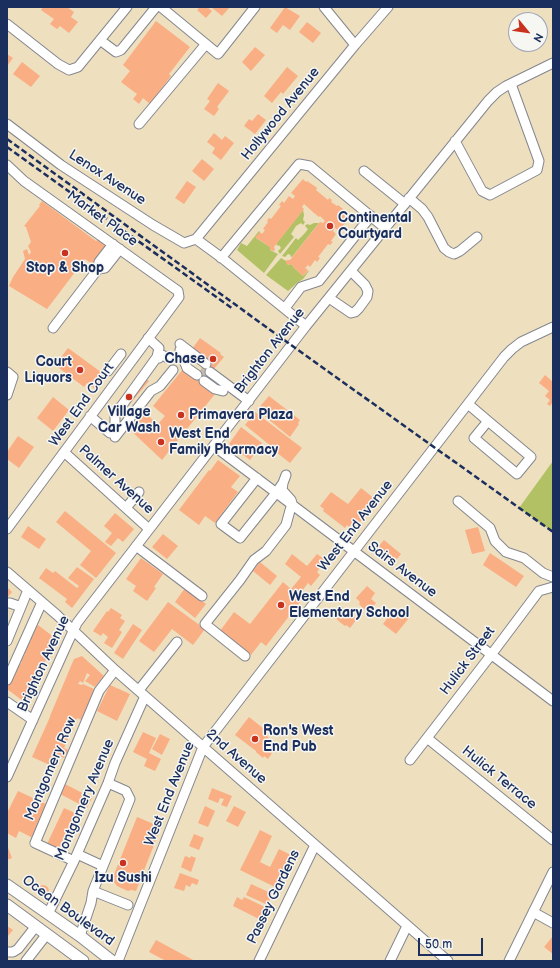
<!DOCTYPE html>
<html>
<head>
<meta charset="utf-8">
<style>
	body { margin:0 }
	#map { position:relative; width:560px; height:968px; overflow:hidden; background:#eedfbf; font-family:"Balsamiq Sans",sans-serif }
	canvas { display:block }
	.frame { position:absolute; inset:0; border:8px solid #1b2f5e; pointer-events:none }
	.north { position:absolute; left:508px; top:12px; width:40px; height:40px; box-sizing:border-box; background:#f6f6f2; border:1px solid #9ea6b7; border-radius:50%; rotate:119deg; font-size:11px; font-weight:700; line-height:16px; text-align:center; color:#1b2f5e }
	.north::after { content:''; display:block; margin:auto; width:14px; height:18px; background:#c8321e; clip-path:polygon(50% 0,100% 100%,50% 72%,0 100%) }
	.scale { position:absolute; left:418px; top:938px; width:65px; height:18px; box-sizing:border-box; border:2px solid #1b2f5e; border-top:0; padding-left:5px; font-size:12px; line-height:14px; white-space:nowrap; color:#1b2f5e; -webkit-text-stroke:3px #f6f6f2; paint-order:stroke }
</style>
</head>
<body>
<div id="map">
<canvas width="560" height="968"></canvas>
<div class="frame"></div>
<div class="north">N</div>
<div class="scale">50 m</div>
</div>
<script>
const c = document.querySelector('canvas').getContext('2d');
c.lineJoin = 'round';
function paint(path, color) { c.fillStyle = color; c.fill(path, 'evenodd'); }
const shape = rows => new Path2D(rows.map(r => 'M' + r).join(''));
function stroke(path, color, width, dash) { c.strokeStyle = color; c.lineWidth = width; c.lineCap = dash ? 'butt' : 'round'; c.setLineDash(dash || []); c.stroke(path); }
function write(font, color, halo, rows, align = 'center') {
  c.font = font + ' "Balsamiq Sans",sans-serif'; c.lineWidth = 3; c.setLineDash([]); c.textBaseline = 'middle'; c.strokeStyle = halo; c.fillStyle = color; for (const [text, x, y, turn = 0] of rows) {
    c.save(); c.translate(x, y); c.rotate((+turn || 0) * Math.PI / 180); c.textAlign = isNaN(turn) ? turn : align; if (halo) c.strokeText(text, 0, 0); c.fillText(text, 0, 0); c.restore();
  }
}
const green = shape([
	[303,210,304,215,303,220,305,222,303,225,301,223,296,226,291,234,294,237,280,254,278,251,281,248,279,245,278,246,276,244],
	[314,223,319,223,292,257,290,256,291,255,288,254,285,257,282,256,296,238,298,240,305,233,308,229,305,226,307,224,310,225],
	[259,231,260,232,256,238,270,247,270,250,278,254,264,273,237,250,241,243,247,246],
	[281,258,286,261,288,265,291,264,293,266,293,267,303,276,308,271,309,271,303,279,297,283,288,291,266,275],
	[553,461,553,532,519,508]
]);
const building = shape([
	[43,7,67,7,74,12,71,17,78,22,69,33,60,26,57,29,50,24,54,19,41,10],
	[200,7,207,7,212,11,206,18,197,10],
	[211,7,230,7,222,16],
	[285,7,300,16,290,30,283,25,277,33,270,28],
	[156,21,190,47,169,74,171,76,150,104,143,98,139,104,133,99,137,94,121,82,130,71,123,65],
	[307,22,321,33,313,43,299,32],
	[255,47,265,55,251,71,242,62],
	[7,54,13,58,7,66],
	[22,62,40,76,31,87,13,74],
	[287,67,298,76,283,94,281,92,272,103,264,96],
	[218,83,229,91,217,107,219,109,214,116,204,109,210,101,207,99],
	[258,114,266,120,255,134,244,126,249,119,252,121],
	[214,133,222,140,225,136,234,143,221,160,212,153,215,148,207,142],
	[202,159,214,169,204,181,192,171],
	[303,179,306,182,307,181,316,187,317,188,316,190,328,200,329,198,332,200,331,202,337,206,338,205,348,213,346,214,350,217,339,231,335,228,334,229,333,231,336,234,331,241,333,242,330,245,328,244,318,257,320,258,317,262,315,260,310,267,308,265,305,268,308,270,303,276,293,267,293,266,291,264,288,265,286,263,286,261,287,260,290,260,320,222,323,223,325,221,320,216,319,217,314,213,304,204,302,207,304,209,274,247,275,250,274,251,270,250,270,247,255,237,260,232,262,234,265,230,263,229,268,222,267,221,269,218,271,219,281,206,279,205,282,201,284,203,289,196,293,199,295,196,291,193],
	[187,181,196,187,184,204,175,198],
	[42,201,96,241,98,240,106,246,92,264,85,259,47,309,9,286,13,277,25,259,23,251,27,249,29,255,31,252,28,246,31,242,26,227,24,226,40,206,39,205],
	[200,338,221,353,220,354,224,357,202,383,197,380,215,394,162,460,128,428,142,411,158,424,165,416,153,406,183,369,195,378,207,361,192,349],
	[68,348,105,375,95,389,87,383,84,387,55,365],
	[141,375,149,381,124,411,117,405],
	[545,375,553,382,553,402,550,406,547,404,550,400,545,396,549,391,539,383],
	[269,396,300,420,298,423,299,424,290,437,257,410],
	[53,397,69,410,53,431,37,418],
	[255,412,302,448,290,463,276,452,271,448,272,447,245,425],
	[241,427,262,443,250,460,229,444],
	[18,436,34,447,19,468,7,459,7,452],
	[218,460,240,476,231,487,238,492,215,523,205,516,199,525,179,510,209,470,210,471],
	[361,488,375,499,372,503,374,504,367,513,365,512,360,518,363,519,358,524,356,523,354,526,351,524,349,527,347,525,345,528,323,511,324,509,320,506,331,492,348,504],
	[65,511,116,553,96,578,80,565,91,551,56,522],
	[115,513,134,529,123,542,118,538,111,546,105,542,112,533,104,526],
	[28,526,46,539,39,549,21,537],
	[478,527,485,551,472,554,465,530],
	[163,534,178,546,167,559,152,547],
	[384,540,401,554,397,559,394,557,392,559,395,560,393,563,376,549],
	[490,553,524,576,516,587,483,565],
	[292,554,307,566,317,554,326,560,317,572,320,575,311,586,308,583,299,595,303,598,266,646,261,642,251,655,220,631,234,612,250,624,283,582,291,589,301,577,285,564],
	[141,558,163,574,154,587,156,588,147,601,133,591,136,586,126,579],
	[260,562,277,576,270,585,253,571],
	[77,567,94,579,72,608,65,602,67,599,39,578,46,568,53,573,55,571,77,588,79,586,68,578],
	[367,586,375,593,371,599,376,603,371,609,367,606,364,609,359,604,360,602,356,598],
	[7,587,12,592,7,598],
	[185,588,206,604,195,618,175,602],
	[168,602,205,629,193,645,172,629,154,652,139,641],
	[342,607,357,619,350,628,346,625,345,626,341,623,334,617],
	[111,608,122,615,120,618,125,621,119,630,122,632,112,648,104,643,108,637,103,633,101,636,93,631,107,611,108,612],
	[395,608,409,618,396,634,383,624],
	[133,624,142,630,123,659,114,653],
	[38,625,55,638,27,704,7,689,7,687,15,676,14,675,18,669,17,668,22,662,20,661,25,654,23,653,31,640,29,639,34,633,33,631],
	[82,656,104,676,95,687,85,681,90,675,87,673,83,683,80,681,78,684,82,685,83,684,94,689,82,720,77,718,64,748,71,751,69,756,65,755,64,758,54,753,54,755,60,758,55,769,49,767,50,765,32,757,50,717,50,716,71,666,74,659],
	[110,685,130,694,117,721,97,711],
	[249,717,268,732,266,735,269,738,267,741,269,743,266,747,272,753,268,759,264,756,263,758,256,752,256,750,256,751,235,735],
	[143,732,156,738,149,753,161,759,155,771,144,766,147,759,133,752],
	[160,734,170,739,162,755,152,749],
	[65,784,92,798,87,808,60,794],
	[212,788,232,796,227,807,221,805,224,799,220,798,218,803,208,799],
	[18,791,48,805,33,838,19,831,16,838,7,833,7,813],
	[205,806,215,811,208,827,198,823],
	[234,806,246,812,238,827,226,821],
	[64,808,75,813,59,849,47,844],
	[137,817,161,827,136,891,131,890,128,891,117,886,115,883,111,882],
	[260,830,272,836,260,862,270,867,279,849,291,855,275,887,240,870],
	[194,834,204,838,199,850,189,846],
	[7,845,12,858,7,860],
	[185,856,190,858,191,856,196,858,191,872,181,867],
	[180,873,199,880,197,885,192,883,190,887,186,885,184,891,174,888],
	[251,884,273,894,268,905,246,895],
	'37 891a6 6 0 1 1 12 0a6 6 0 1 1-12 0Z',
	[237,897,242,900,244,897,265,907,259,919,233,906],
	[7,926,13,930,7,937],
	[553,936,553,954,544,947],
	[156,940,195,961,166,961,149,952]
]);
const minorTunnel = shape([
	[200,371,207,376]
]);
const minor = shape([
	[161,7,218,54,255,7],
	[324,7,355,45],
	[7,24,58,64,69,70,78,67,127,7],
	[100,40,116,52,121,50,156,7],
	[7,124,61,165,153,225,184,243,196,239],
	[139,124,206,44],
	[455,141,482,191,490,195,537,170,539,161,511,84],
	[7,165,24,181,178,291,179,297,7,529],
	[364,171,405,204],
	[409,198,422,209,428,217,444,248,449,252,454,254,460,251,477,237],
	[196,239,355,45,388,7],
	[196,239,222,258,306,326],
	[221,258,299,164,310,166,385,228],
	[98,269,105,268,120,249],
	[329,298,351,313,355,312,359,308,367,297,368,291,365,285,351,271],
	[285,308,301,287,319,281,371,216],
	[53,328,98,269,99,262,113,244],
	[180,344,206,364],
	[180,350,187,368,197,375],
	[159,358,158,353,168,358],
	[108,371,121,354],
	[7,372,13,377,7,395],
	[210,372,249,401],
	[204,381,215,389,223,391],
	[468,404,488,421,531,457,517,474,474,438,488,421],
	[90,416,110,433,115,426,115,415,157,357,159,348,148,338],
	[115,437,151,391,160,386,173,370],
	[214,446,553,701],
	[64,452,149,529],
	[257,478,221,524,240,538,276,493,283,483,286,475],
	[458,501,490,528,495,541,506,552,524,558,543,573,553,577],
	[126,508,139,492],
	[136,546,202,596],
	[7,572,57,615,115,670,448,961],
	[7,603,10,603,21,607],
	[7,641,28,590],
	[245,656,205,624,240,580,254,560,266,551,286,525,292,503,291,500,282,490,283,483],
	[7,680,42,602],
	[139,690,177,642],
	[7,702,33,720],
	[427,738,553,840],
	[410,760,491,655,539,591,553,587],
	[7,777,68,642,77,623,83,615,306,326,488,101,497,92,506,86,553,63],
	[77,854,103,866],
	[74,861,35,843,99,691,115,670],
	[93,891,128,905],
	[533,912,553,923],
	[48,914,74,861,108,783,115,763,145,696],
	[80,936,91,903,93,891,130,799,126,791,108,783],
	[7,952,13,952,18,949,36,926],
	[26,961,47,934],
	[118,961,203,747,504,357,512,349,521,342,553,327],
	[259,961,315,845],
	[390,961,407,926],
	[509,961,553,872]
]);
const major = shape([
	[7,885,80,936,112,961],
	[7,905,83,961]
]);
const rail = shape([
	[7,139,291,345,553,532],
	[7,147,233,309]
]);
const markers = [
	[330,226,4,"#c8321e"],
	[65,253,4,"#c8321e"],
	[213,359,4,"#c8321e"],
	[80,370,4,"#c8321e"],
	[129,397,4,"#c8321e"],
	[181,415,4,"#c8321e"],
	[161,442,4,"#c8321e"],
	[281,605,4,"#c8321e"],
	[255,739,4,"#c8321e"],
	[123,863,4,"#c8321e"]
];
const streetNames = [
	["Hollywood Avenue",281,114,-51],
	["Lenox Avenue",107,178,33],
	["Market Place",102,219,36],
	["Brighton Avenue",270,351,-52],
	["West End Court",82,405,-54],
	["Palmer Avenue",116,480,42],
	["West End Avenue",356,526,-52],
	["Sairs Avenue",402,570,37],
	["Hulick Street",468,661,-53],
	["Brighton Avenue",44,664,-65],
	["2nd Avenue",236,757,41],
	["Montgomery Row",51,769,-67],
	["Hulick Terrace",499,778,39],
	["West End Avenue",170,794,-68],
	["Montgomery Avenue",85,800,-67],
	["Passey Gardens",274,897,-64],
	["Ocean Boulevard",68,911,36]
];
const poiNames = [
	["Continental",338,218],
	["Courtyard",338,234],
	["Stop & Shop",65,268,"center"],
	["Chase",205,359,"right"],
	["Court",72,362,"right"],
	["Liquors",72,378,"right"],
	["Village",129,412,"center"],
	["Car Wash",129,428,"center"],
	["Primavera Plaza",189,415],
	["West End",169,434],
	["Family Pharmacy",169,450],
	["West End",289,597],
	["Elementary School",289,613],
	["Ron's West",263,731],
	["End Pub",263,747],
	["Izu Sushi",123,878,"center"]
];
paint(green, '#b1c163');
paint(building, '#faae84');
stroke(minorTunnel, '#c4bcac', 9, [9, 4.5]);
stroke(minor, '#84878e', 11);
stroke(major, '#84878e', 13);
stroke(minor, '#fff', 9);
stroke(major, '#fff', 11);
stroke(rail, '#1b2f5e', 2.5, [6, 3]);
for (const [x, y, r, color] of markers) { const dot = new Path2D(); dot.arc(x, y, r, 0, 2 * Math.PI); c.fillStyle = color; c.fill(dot); stroke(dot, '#f6f6f2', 1.5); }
write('14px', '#1b2f5e', '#f6f6f2', streetNames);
write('bold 14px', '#1b2f5e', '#f6f6f2', poiNames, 'left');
</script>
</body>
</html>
